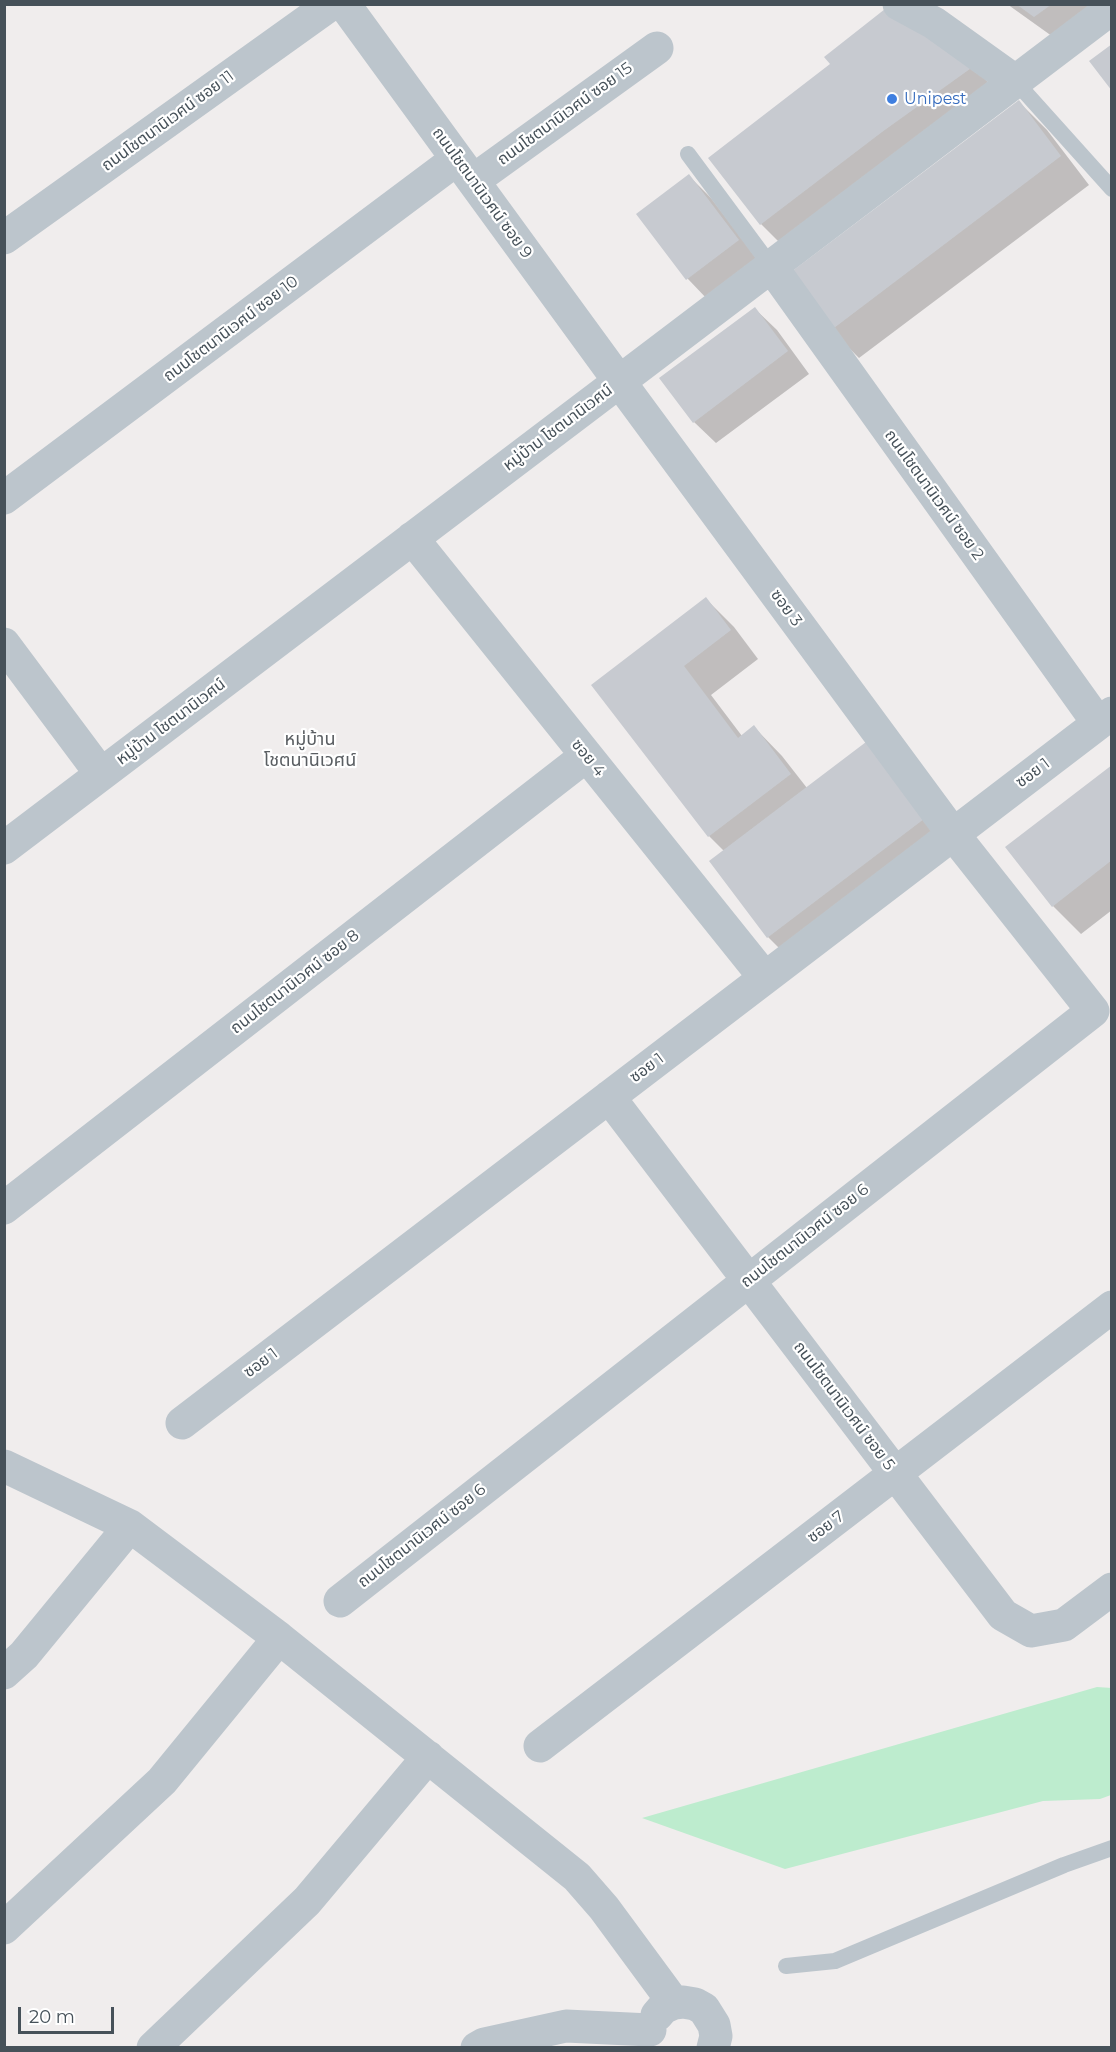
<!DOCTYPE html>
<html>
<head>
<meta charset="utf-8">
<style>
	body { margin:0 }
	#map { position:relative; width:1116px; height:2052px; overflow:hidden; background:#f0eded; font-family:Montserrat,sans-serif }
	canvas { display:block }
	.frame { position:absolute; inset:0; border:6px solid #465159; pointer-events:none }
	.scale { position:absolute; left:18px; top:2007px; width:96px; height:27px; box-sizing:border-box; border:3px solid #465159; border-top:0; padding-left:8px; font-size:18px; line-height:21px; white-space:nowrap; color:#465159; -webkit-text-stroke:4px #fff; paint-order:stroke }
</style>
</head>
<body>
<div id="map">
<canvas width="1116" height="2052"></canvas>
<div class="frame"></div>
<div class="scale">20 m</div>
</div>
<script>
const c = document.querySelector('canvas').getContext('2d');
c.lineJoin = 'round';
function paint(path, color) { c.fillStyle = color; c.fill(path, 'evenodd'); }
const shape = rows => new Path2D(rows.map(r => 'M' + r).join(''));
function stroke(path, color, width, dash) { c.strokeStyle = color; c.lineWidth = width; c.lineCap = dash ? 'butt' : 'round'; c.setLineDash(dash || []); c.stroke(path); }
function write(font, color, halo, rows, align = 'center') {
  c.font = font + ' Montserrat,"Noto Sans Thai",sans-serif'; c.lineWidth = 4.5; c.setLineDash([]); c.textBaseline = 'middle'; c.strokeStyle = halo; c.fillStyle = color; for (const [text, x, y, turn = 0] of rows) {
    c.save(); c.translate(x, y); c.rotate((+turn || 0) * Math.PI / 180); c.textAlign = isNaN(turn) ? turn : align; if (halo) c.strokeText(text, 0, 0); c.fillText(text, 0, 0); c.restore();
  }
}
const green = shape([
	[1097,1687,1112,1688,1111,1795,1100,1799,1043,1801,785,1869,642,1818]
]);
const shadow = shape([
	[1007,4,1112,4,1063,44],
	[832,64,973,67,994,88,783,246,761,224],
	[1019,102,1047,130,1089,185,859,358,831,330],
	[689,176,711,198,760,262,709,301,688,279,638,215],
	[755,309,777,330,809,374,716,443,694,422],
	[706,599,734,627,758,659,711,695,742,736,754,727,782,756,807,788,866,744,951,848,796,965,768,937,724,851,709,836,593,685],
	[1112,766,1112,910,1081,934,1053,906]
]);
const building = shape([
	[1016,4,1052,4,1034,17],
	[885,9,974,66,882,132,760,225,708,158,830,64,824,57],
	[1112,44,1112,91,1089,61],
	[1019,100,1061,156,830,331,787,275],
	[689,174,739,240,686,280,636,214],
	[755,307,788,351,693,423,659,378],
	[706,597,731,630,684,666,738,738,754,725,791,774,708,837,591,685],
	[866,742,924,819,767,938,709,861],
	[1112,765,1112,860,1052,907,1005,847]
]);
const lane = shape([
	[1015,81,1112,189],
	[688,154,771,266],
	[786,1966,835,1961,1064,1865,1112,1848]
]);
const street = shape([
	[899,4,934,23,1015,81],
	[474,180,657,48],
	[4,238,331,4],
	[771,266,1098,723],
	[4,498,457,159],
	[412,538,765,978],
	[4,644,101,774],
	[4,848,1112,8],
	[609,1097,1003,1615,1031,1631,1064,1625,1112,1589],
	[4,1208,586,756],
	[182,1423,1112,713],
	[4,1466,130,1526,279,1638],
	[340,1601,1093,1011,953,834,619,381,344,4],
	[4,1673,24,1655,130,1526],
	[540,1746,1112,1307],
	[4,1928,162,1781,279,1638,577,1877,604,1908,674,2003],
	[657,2015,663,2008,674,2003,683,2002,695,2004,704,2009,714,2025,716,2036,713,2048],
	[153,2048,307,1901,428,1757],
	[477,2048,484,2044,566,2026,650,2030]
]);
const markers = [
	[892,99,6,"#3f7fe0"]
];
const shopNames = [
	["Unipest",904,99]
];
const streetNames = [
	["ถนนโชตนานิเวศน์ ซอย 15",565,114,-36],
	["ถนนโชตนานิเวศน์ ซอย 11",168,121,-36],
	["ถนนโชตนานิเวศน์ ซอย 9",482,193,54],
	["ถนนโชตนานิเวศน์ ซอย 10",231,329,-37],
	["หมู่บ้าน โชตนานิเวศน์",558,428,-37],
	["ถนนโชตนานิเวศน์ ซอย 2",934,495,54],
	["ซอย 3",786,608,54],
	["หมู่บ้าน โชตนานิเวศน์",171,722,-37],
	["ซอย 4",588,758,51],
	["ซอย 1",1033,773,-37],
	["ถนนโชตนานิเวศน์ ซอย 8",295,982,-38],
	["ซอย 1",647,1068,-37],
	["ถนนโชตนานิเวศน์ ซอย 6",805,1236,-38],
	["ซอย 1",261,1363,-37],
	["ถนนโชตนานิเวศน์ ซอย 5",844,1406,53],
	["ซอย 7",826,1527,-37],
	["ถนนโชตนานิเวศน์ ซอย 6",422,1536,-38]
];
const neighbourhoodNames = [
	["หมู่บ้าน",310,740],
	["โชตนานิเวศน์",310,761]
];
paint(green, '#bdecce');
paint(shadow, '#0003');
paint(building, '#c7cad0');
stroke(lane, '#bcc5cc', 16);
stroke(street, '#bcc5cc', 33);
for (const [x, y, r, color] of markers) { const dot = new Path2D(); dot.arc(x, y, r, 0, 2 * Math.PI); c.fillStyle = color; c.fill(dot); stroke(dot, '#fff', 2); }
write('16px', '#366cbe', '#fff', shopNames, 'left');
write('16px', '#465159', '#fff', streetNames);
write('18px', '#5a5e62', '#fff', neighbourhoodNames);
</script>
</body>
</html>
